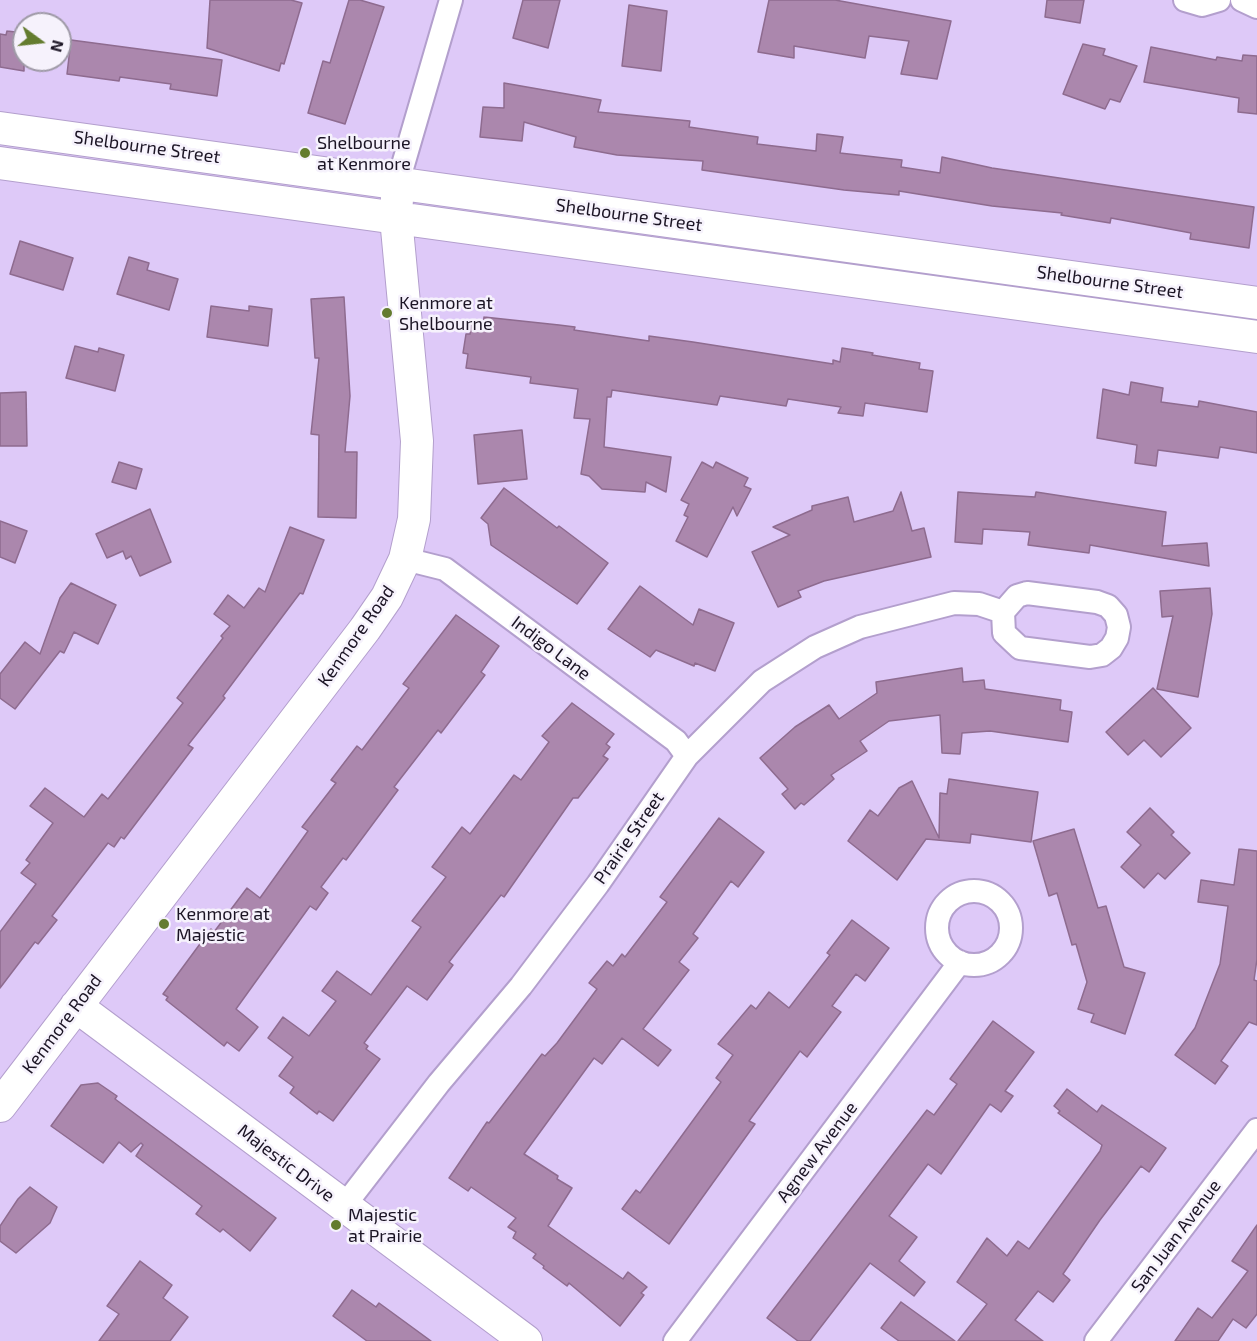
<!DOCTYPE html>
<html>
<head>
<meta charset="utf-8">
<style>
	body { margin:0 }
	#map { position:relative; width:1257px; height:1341px; overflow:hidden; background:#dec9f8; font-family:"Exo 2",sans-serif }
	canvas { display:block }
	.north { position:absolute; left:12px; top:12px; width:60px; height:60px; box-sizing:border-box; background:#f6f2fc; border:2px solid #9e99a6; border-radius:50%; rotate:105deg; font-size:16px; font-weight:700; line-height:24px; text-align:center; color:#1b1424 }
	.north::after { content:''; display:block; margin:auto; width:21px; height:27px; background:#647c2f; clip-path:polygon(50% 0,100% 100%,50% 72%,0 100%) }
</style>
</head>
<body>
<div id="map">
<canvas width="1257" height="1341"></canvas>
<div class="north">N</div>
</div>
<script>
const c = document.querySelector('canvas').getContext('2d');
c.lineJoin = 'round';
function paint(path, color) { c.fillStyle = color; c.fill(path, 'evenodd'); }
const shape = rows => new Path2D(rows.map(r => 'M' + r).join(''));
function stroke(path, color, width, dash) { c.strokeStyle = color; c.lineWidth = width; c.lineCap = dash ? 'butt' : 'round'; c.setLineDash(dash || []); c.stroke(path); }
function write(font, color, halo, rows, align = 'center') {
  c.font = font + ' "Exo 2",sans-serif'; c.lineWidth = 5; c.setLineDash([]); c.textBaseline = 'middle'; c.strokeStyle = halo; c.fillStyle = color; for (const [text, x, y, turn = 0] of rows) {
    c.save(); c.translate(x, y); c.rotate((+turn || 0) * Math.PI / 180); c.textAlign = isNaN(turn) ? turn : align; if (halo) c.strokeText(text, 0, 0); c.fillText(text, 0, 0); c.restore();
  }
}
const building = shape([
	[210,0,291,0,302,3,284,64,281,63,279,71,207,48,210,0],
	[349,0,360,0,384,7,345,124,308,113,323,61,330,63,349,0],
	[523,0,560,0,548,48,513,38,523,0],
	[769,0,835,0,951,21,937,79,901,74,909,41,869,36,865,58,794,46,794,58,758,52,769,0],
	[1047,0,1084,0,1080,23,1045,17,1047,0],
	[629,5,667,11,661,71,622,66,629,5],
	[7,31,24,33,24,71,0,67,0,34,6,35,7,31],
	[71,40,222,60,217,96,170,89,171,84,120,77,119,81,67,74,71,40],
	[1083,44,1105,49,1103,55,1137,66,1120,102,1110,99,1105,109,1063,94,1083,44],
	[1151,47,1216,60,1217,57,1242,61,1243,55,1257,56,1257,114,1238,112,1239,98,1144,82,1151,47],
	[504,83,601,100,598,112,690,121,689,127,758,137,757,144,816,151,817,134,843,137,840,153,902,160,901,167,940,173,942,157,992,168,1254,207,1249,248,1190,239,1191,233,1111,218,1110,223,1061,215,1062,213,992,206,899,191,899,195,844,190,702,170,703,161,617,155,574,147,576,137,524,122,522,141,480,137,483,107,504,108,504,83],
	[20,241,73,258,63,290,10,274,20,241],
	[129,257,149,263,147,270,178,279,169,310,117,294,129,257],
	[344,297,350,396,345,452,357,452,356,518,318,517,319,435,311,434,319,358,315,358,311,299,344,297],
	[211,306,249,311,249,306,272,309,268,346,207,337,211,306],
	[484,317,559,325,575,327,574,330,649,341,649,336,693,342,833,364,833,360,840,362,842,348,873,353,872,355,920,363,919,369,933,371,927,412,865,403,863,416,838,413,841,407,788,399,786,406,720,396,717,405,612,390,611,397,607,397,604,447,671,457,666,492,646,482,645,492,602,489,589,476,581,474,590,419,574,418,578,389,530,383,531,377,466,368,468,354,463,353,466,334,470,334,472,323,483,325,484,317],
	[75,346,98,352,99,348,124,355,115,391,66,378,75,346],
	[1131,382,1163,388,1161,402,1198,407,1199,401,1257,412,1257,453,1220,447,1218,458,1158,450,1156,466,1135,463,1137,445,1097,438,1103,389,1129,395,1131,382],
	[26,392,27,446,0,446,0,393,26,392],
	[522,430,527,479,478,484,474,435,522,430],
	[119,462,142,469,136,489,112,482,119,462],
	[702,462,713,468,716,462,748,478,744,486,751,489,737,516,733,507,707,557,676,541,688,517,684,515,689,504,681,500,702,462],
	[504,488,557,528,559,526,608,563,577,604,491,545,488,524,481,518,504,488],
	[901,492,912,531,924,528,931,557,824,581,798,591,801,597,778,607,752,552,790,535,773,527,812,510,812,506,848,497,854,522,893,511,901,492],
	[958,492,1035,497,1036,492,1166,512,1162,546,1207,543,1209,566,1090,545,1089,553,1028,545,1030,532,983,529,982,544,955,542,958,492],
	[150,509,171,562,140,576,131,556,126,559,123,551,107,558,96,534,150,509],
	[0,521,27,531,15,563,0,557,0,521],
	[290,527,324,540,303,594,300,593,223,696,225,698,188,745,193,748,124,839,121,837,114,847,108,843,52,916,57,920,38,944,35,942,0,988,0,932,36,884,21,873,30,863,26,860,53,823,30,806,45,788,84,817,102,794,108,799,183,703,177,698,223,638,221,636,230,626,214,614,228,595,244,608,259,588,265,592,290,527],
	[71,583,116,605,98,644,74,632,64,653,60,651,15,709,0,698,0,674,25,642,40,654,60,598,71,583],
	[640,586,693,625,699,609,734,623,715,671,695,663,694,666,656,650,650,657,608,629,640,586],
	[1210,588,1212,614,1198,697,1157,689,1173,616,1162,617,1160,591,1210,588],
	[456,615,499,646,481,672,485,675,441,733,438,730,394,787,398,790,346,860,343,858,321,887,328,893,316,910,310,906,236,1009,258,1027,239,1051,227,1042,224,1046,166,1000,168,997,163,994,211,929,214,932,247,888,260,898,308,831,302,827,336,783,331,780,357,746,362,750,409,688,403,684,456,615],
	[962,668,963,682,984,680,985,689,1061,700,1060,710,1072,712,1068,742,990,731,962,733,960,754,942,753,940,715,889,721,860,741,867,751,831,775,834,779,804,805,801,803,795,809,782,794,788,789,760,758,795,727,829,705,839,719,877,693,876,682,962,668],
	[1153,688,1191,728,1161,757,1144,740,1128,755,1106,732,1153,688],
	[572,703,614,734,606,744,610,747,603,756,608,759,578,798,573,798,504,897,501,895,449,962,453,965,427,1000,407,986,364,1043,368,1046,366,1049,380,1059,333,1121,319,1111,317,1114,290,1093,294,1087,279,1076,293,1057,268,1038,283,1017,309,1036,336,1001,322,991,337,971,371,995,421,927,412,921,446,877,432,867,462,827,470,834,514,775,521,780,549,742,542,736,572,703],
	[949,779,1038,792,1031,842,971,834,970,843,926,839,897,880,848,841,870,810,878,816,899,788,912,781,939,838,940,793,947,794,949,779],
	[1150,808,1174,832,1171,835,1190,853,1165,879,1158,873,1144,888,1121,867,1141,845,1127,832,1150,808],
	[719,818,764,852,738,887,731,881,693,934,698,938,679,962,689,970,643,1029,671,1050,658,1066,622,1038,602,1064,594,1058,524,1154,558,1176,557,1179,572,1188,548,1226,623,1279,628,1272,647,1287,641,1293,644,1295,620,1326,569,1283,567,1286,543,1268,544,1266,533,1258,536,1254,513,1238,516,1232,508,1227,516,1218,471,1187,468,1191,449,1178,487,1122,489,1123,542,1054,545,1056,557,1043,597,989,589,983,607,961,613,966,622,954,625,957,667,902,660,897,719,818],
	[1074,829,1098,908,1106,906,1124,967,1145,973,1125,1034,1091,1022,1094,1014,1078,1009,1087,982,1076,944,1072,945,1057,893,1049,896,1033,841,1074,829],
	[1239,849,1257,851,1257,959,1254,980,1257,981,1257,1025,1249,1022,1221,1061,1228,1066,1215,1084,1175,1055,1195,1028,1220,964,1228,906,1198,902,1201,880,1234,885,1239,849],
	[852,920,889,948,865,981,856,974,832,1006,841,1012,807,1057,800,1051,749,1121,755,1124,669,1244,622,1209,636,1190,640,1193,721,1082,716,1078,733,1055,718,1044,751,1005,756,1009,769,992,789,1008,830,955,827,953,852,920],
	[993,1021,1034,1052,1005,1091,1013,1096,1001,1112,990,1104,941,1174,928,1164,889,1216,917,1237,899,1261,925,1282,914,1296,870,1263,810,1341,798,1341,767,1318,927,1110,934,1115,957,1084,950,1079,993,1021],
	[98,1083,117,1096,115,1099,276,1218,250,1251,223,1229,220,1232,196,1214,202,1206,136,1156,143,1145,141,1143,131,1152,119,1142,103,1163,51,1126,81,1085,98,1083],
	[1067,1089,1097,1112,1102,1105,1166,1148,1149,1172,1141,1166,1100,1220,1063,1274,1070,1280,1053,1302,1038,1291,1015,1320,1043,1341,958,1341,987,1304,957,1282,987,1238,1007,1256,1018,1241,1029,1249,1100,1151,1102,1145,1058,1113,1060,1111,1054,1106,1067,1089],
	[30,1187,57,1207,50,1223,16,1253,0,1241,0,1226,18,1199,30,1187],
	[1257,1225,1257,1314,1246,1328,1233,1319,1218,1341,1175,1341,1198,1308,1212,1318,1248,1271,1232,1261,1257,1225],
	[140,1261,172,1285,163,1298,188,1317,170,1341,99,1341,119,1314,107,1306,140,1261],
	[352,1290,376,1307,379,1303,431,1341,367,1341,333,1316,352,1290],
	[901,1302,955,1341,899,1341,881,1328,901,1302]
]);
const street = shape([
	[1185,0,1202,5,1219,0],
	[1242,0,1257,7],
	[398,182,451,0],
	[405,559,445,569,676,741,687,756],
	[1027,593,1097,602,1108,606,1116,615,1119,627,1117,638,1111,648,1102,655,1090,657,1020,648,1004,633,1003,612,1017,596,1027,593],
	'937 928a37 37 0 1 1 74 0a37 37 0 1 1-74 0Z',
	[344,1206,439,1083,521,986,598,884,687,756,762,681,815,647,860,627,954,603,979,604,1003,612],
	[675,1341,960,962],
	[1096,1341,1257,1130]
]);
const secondary = shape([
	[0,128,1257,303],
	[0,163,1257,337],
	[76,1006,526,1341],
	[0,1106,365,629,387,597,405,559,414,519,417,441,396,218,397,198]
]);
const markers = [
	[305,153,6,"#647c2f"],
	[387,313,6,"#647c2f"],
	[164,924,6,"#647c2f"],
	[336,1225,6,"#647c2f"]
];
const poiNames = [
	["Shelbourne",317,143],
	["at Kenmore",317,164],
	["Kenmore at",399,303],
	["Shelbourne",399,324],
	["Kenmore at",176,914],
	["Majestic",176,935],
	["Majestic",348,1215],
	["at Prairie",348,1236]
];
const streetNames = [
	["Shelbourne Street",147,147,8],
	["Shelbourne Street",629,215,8],
	["Shelbourne Street",1110,282,8],
	["Kenmore Road",356,636,-55],
	["Indigo Lane",551,648,37],
	["Prairie Street",629,838,-55],
	["Kenmore Road",62,1024,-53],
	["Agnew Avenue",817,1152,-53],
	["Majestic Drive",286,1163,37],
	["San Juan Avenue",1176,1236,-53]
];
paint(building, '#ab87ad');
stroke(building, '#8e6b8f', 1.5);
stroke(street, '#b39fcd', 26);
stroke(secondary, '#b39fcd', 34);
stroke(street, '#fff', 22);
stroke(secondary, '#fff', 32);
for (const [x, y, r, color] of markers) { const dot = new Path2D(); dot.arc(x, y, r, 0, 2 * Math.PI); c.fillStyle = color; c.fill(dot); stroke(dot, '#f6f2fc', 2); }
write('18px', '#1b1424', '#f6f2fc', poiNames, 'left');
write('18px', '#1b1424', '#f6f2fc', streetNames);
</script>
</body>
</html>
